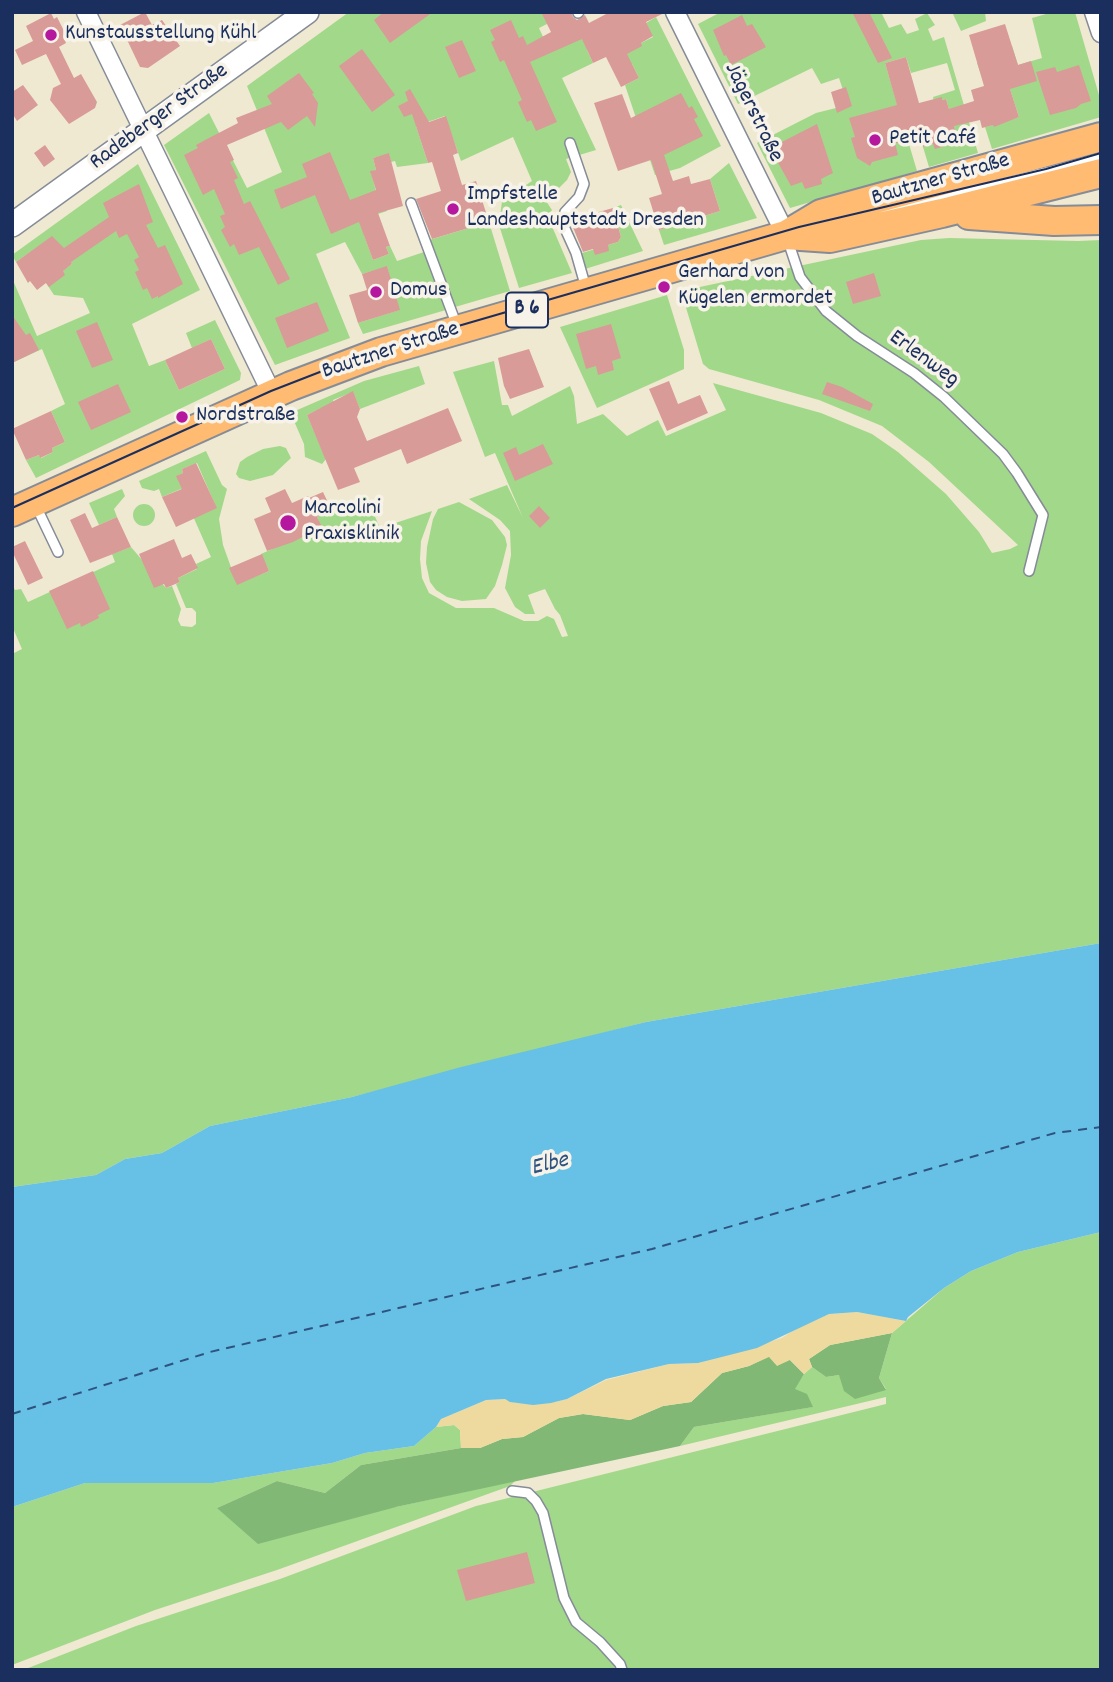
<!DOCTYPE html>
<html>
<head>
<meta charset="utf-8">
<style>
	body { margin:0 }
	#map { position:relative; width:1113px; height:1682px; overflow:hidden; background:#efe9d2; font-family:Dekko,sans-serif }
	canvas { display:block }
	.frame { position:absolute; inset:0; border:14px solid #1b2f5e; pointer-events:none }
</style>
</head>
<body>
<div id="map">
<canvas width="1113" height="1682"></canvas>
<div class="frame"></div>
</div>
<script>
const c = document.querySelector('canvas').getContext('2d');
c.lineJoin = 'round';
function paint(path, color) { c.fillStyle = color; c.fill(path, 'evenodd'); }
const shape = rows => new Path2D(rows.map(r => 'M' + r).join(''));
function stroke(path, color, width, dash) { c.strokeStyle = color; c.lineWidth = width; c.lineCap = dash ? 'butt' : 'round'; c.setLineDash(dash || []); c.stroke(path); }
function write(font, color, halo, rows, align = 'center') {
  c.font = font + ' Dekko,sans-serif'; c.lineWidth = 7; c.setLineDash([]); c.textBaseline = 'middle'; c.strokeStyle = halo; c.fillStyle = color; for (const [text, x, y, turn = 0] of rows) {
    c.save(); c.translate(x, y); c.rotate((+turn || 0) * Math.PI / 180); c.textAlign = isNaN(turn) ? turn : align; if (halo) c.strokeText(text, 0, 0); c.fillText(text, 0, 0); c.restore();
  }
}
const green = shape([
	[349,12,571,12,539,28,550,52,592,28,587,50,593,63,562,78,596,150,566,159,571,172,567,180,546,201,552,210,548,217,572,273,519,288,499,225,502,201,532,181,513,137,461,161,445,116,416,126,428,163,397,167,395,161,391,162,389,154,373,158,376,170,371,172,379,203,385,202,387,211,378,214,383,228,364,235,373,260,389,254,386,247,390,246,397,261,424,252,446,310,363,334,358,323,399,310,387,267,362,274,345,242,316,254,350,338,275,365,164,145,209,113,247,188,282,172,247,86],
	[721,12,881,12,889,28,901,24,907,34,919,30,915,19,927,13,935,25,928,29,933,41,944,37,978,153,929,167,923,147,957,137,946,99,934,102,933,97,955,90,947,63,911,73,906,57,885,63,917,171,790,208,757,143,816,113,848,105,839,78,821,84,812,68,738,104,698,24],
	[952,12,985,12,986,21,961,31],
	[1053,12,1075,12,1101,102,1101,117,992,149,985,127,1019,117,1007,80,985,86,977,63,990,59,989,53,1012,46,1018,65,1042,58,1032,18],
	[656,17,721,146,680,168,655,175,625,85,639,78,632,64,622,69,619,54,653,37,646,23],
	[729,163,757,218,664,245,659,230,720,211,710,179],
	[138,164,200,290,132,324,149,366,165,360,179,390,225,369,211,339,192,348,186,333,215,320,241,373,240,380,36,478,26,460,39,455,41,458,53,452,52,448,65,442,51,411,65,404,42,349,12,363,12,278,37,336,90,313,83,298,54,295,46,283,72,264,52,237,16,262,12,255],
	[621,205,643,251,585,269,582,253,618,242,621,237,613,208],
	[489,222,510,291,455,307,429,240],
	[949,238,1078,241,1101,240,1101,943,646,1022,352,1097,210,1126,162,1153,125,1159,96,1175,12,1187,12,654,22,649,12,626,12,585,15,590,21,589,28,602,115,562,112,554,131,547,166,588,172,586,181,609,178,620,181,626,192,627,196,624,196,612,192,608,186,608,176,584,180,582,178,578,197,569,196,564,211,557,181,489,162,497,159,489,154,491,142,488,139,481,206,451,222,485,227,489,219,519,223,545,237,584,269,571,261,554,321,527,317,517,366,496,380,528,432,511,421,541,420,559,422,578,429,593,456,608,494,608,524,621,538,621,547,616,554,619,562,637,568,636,560,615,555,609,545,589,528,595,535,614,525,614,515,607,505,588,511,555,510,531,500,520,469,499,507,485,523,518,495,453,485,457,453,372,494,361,502,405,508,405,512,416,570,386,574,396,577,424,603,414,627,436,658,420,666,436,726,410,713,383,821,413,872,434,898,452,946,494,979,532,992,553,1010,549,1018,545,929,462,882,426,819,400,709,369,703,364,681,291,921,240],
	[197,463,216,507,177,476,183,473,182,469],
	[667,295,684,350,684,369,597,408,560,327],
	[419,366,425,384,360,409,353,392,333,400,355,455,321,408,307,415,326,459,322,464,305,457,304,444,294,421,288,414,364,381],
	[280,446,286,448,291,458,273,475,250,481,239,478,236,474,240,462,247,457,263,449],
	[122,489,125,496,114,509,117,517,99,525,89,503],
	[459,502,492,520,505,537,507,545,502,565,495,586,486,599,462,601,447,597,436,590,430,582,426,563,427,547,433,519,438,509],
	'133 515a11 11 0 1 1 22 0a11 11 0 1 1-22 0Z',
	[1101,1232,1101,1670,23,1670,136,1626,280,1579,476,1506,886,1404,886,1397,680,1446,694,1427,812,1407,794,1389,804,1374,812,1367,826,1377,839,1375,886,1389,879,1378,892,1333,944,1288,971,1271,1018,1252],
	[454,1425,460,1430,461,1448,361,1465,325,1493,277,1481,217,1508,396,1507,516,1480,510,1486,277,1570,155,1610,12,1665,12,1507,85,1483,213,1483,332,1463,365,1453,414,1446,436,1427]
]);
const forest = shape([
	[892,1333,879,1378,886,1390,855,1399,844,1391,839,1375,826,1377,812,1367,809,1359,830,1345],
	[769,1356,790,1360,804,1374,795,1389,807,1394,813,1407,694,1427,680,1446,396,1507,258,1544,217,1508,277,1481,325,1493,361,1465,461,1448,480,1448,502,1439,523,1437,559,1418,583,1414,630,1420,663,1406,691,1402,722,1373,749,1366]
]);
const sand = shape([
	[857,1312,906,1321,892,1333,830,1345,809,1359,812,1367,804,1374,790,1360,777,1366,769,1357,749,1366,722,1373,691,1402,663,1406,630,1420,583,1414,559,1418,523,1437,502,1439,480,1448,461,1448,460,1430,454,1425,436,1427,441,1419,486,1400,505,1399,516,1403,555,1402,567,1399,606,1380,669,1364,698,1363,782,1338,795,1329,829,1314]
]);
const water = shape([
	[1101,943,1101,1232,1018,1252,971,1271,944,1288,908,1317,906,1321,857,1312,829,1314,757,1348,698,1363,669,1364,606,1379,567,1399,551,1403,533,1405,510,1402,505,1399,486,1400,441,1419,436,1427,414,1446,365,1453,332,1463,213,1483,85,1483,12,1507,12,1187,96,1175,125,1159,162,1153,210,1126,352,1097,461,1067,646,1022]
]);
const ferry = shape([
	[12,1414,210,1352,652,1249,1055,1133,1101,1127]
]);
const building = shape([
	[145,12,152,25,162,20,180,46,148,68,140,67,120,25],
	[384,12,433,12,390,43,374,20],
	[541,12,571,12,573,17,577,20,585,15,589,23,610,12,664,13,646,22,653,36,641,43,642,46,627,54,639,78,621,87,606,57,593,63,582,39,530,62,557,122,536,131,531,120,527,122,518,102,522,100,504,60,500,62,491,42,495,40,490,30,511,20,519,38,523,36,527,45,551,32],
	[852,12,869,12,892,58,878,63],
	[51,13,54,19,57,17,66,35,63,36,66,43,59,47,74,78,81,74,97,102,95,108,69,124,50,100,53,88,61,84,46,54,22,65,15,50,33,41,26,26],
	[742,15,747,26,752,24,766,47,731,65,726,55,724,56,713,30],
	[1005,24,1018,65,1031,61,1037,81,1010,89,1019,117,994,127,993,125,982,128,980,120,954,126,957,137,948,140,948,145,935,149,933,144,923,147,922,143,895,143,898,155,872,162,870,166,857,158,851,138,855,137,849,118,897,105,885,63,906,57,919,103,942,97,942,100,946,99,949,109,974,101,971,90,984,86,969,35],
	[462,40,476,71,459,78,445,47],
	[362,49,395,95,372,112,339,66],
	[1079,65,1091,101,1081,104,1076,108,1050,115,1036,72,1055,67,1057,72],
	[299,73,314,93,312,94,318,103,315,127,307,116,288,130,281,122,227,145,234,160,230,162,238,178,234,180,244,204,250,201,290,279,278,285,259,247,239,255,234,244,230,247,221,230,225,227,220,216,225,214,214,189,203,195,184,155,198,148,196,145,207,139,238,123,236,118,272,104,267,96],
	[23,85,38,105,17,121,12,113,12,92],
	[846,87,852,106,837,113,831,92],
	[410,89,429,122,446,116,458,153,453,155,462,185,476,181,489,222,432,239,416,199,441,191,432,162,428,163,412,114,404,117,398,106,408,101,405,92],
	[681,93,689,108,692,106,698,117,694,119,703,136,664,155,673,181,689,176,691,184,710,179,720,211,659,230,649,198,662,194,651,160,618,171,594,103,622,94,631,118],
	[817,124,833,173,821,179,822,184,805,189,802,182,791,186,776,159,777,158,772,147],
	[45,145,55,159,44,167,34,153],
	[330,152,350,200,376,190,370,171,376,170,373,158,389,153,403,206,378,213,390,246,386,247,389,254,373,260,359,222,331,234,315,195,281,209,274,190,307,177,302,164],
	[139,184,153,222,146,225,158,248,165,245,183,284,158,298,158,296,152,299,147,288,143,290,135,272,139,270,134,260,139,257,127,234,119,238,116,231,71,262,72,264,63,271,65,275,49,287,46,283,37,290,30,281,28,283,16,262,52,236,64,248,109,217,103,203],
	[613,208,621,237,618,242,608,245,609,251,595,255,593,249,583,252,570,220],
	[387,266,400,310,358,323,349,295,367,290,362,274],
	[874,273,881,296,853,304,846,282],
	[317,302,329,331,287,348,275,318],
	[12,315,26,335,30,333,39,350,12,363],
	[97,322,113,360,92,368,76,331],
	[611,324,621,358,612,361,614,370,598,375,596,366,586,369,576,334],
	[211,339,225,369,179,390,165,360],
	[529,349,544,387,510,399,504,386,498,358],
	[669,381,678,404,700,395,708,413,667,431,649,389],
	[827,382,842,387,873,404,870,411,822,394],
	[118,384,131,412,91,430,78,402],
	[353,391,360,409,357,417,367,441,448,408,462,441,407,464,401,449,354,468,360,482,338,490,307,415],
	[51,411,65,442,52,448,53,452,40,458,39,455,26,460,12,429],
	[543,444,553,464,515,481,503,453,516,447,519,455],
	[196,463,217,508,176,527,162,497,182,489,176,476,183,473,182,469],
	[285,489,292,503,308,496,309,498,323,492,332,511,317,517,322,527,293,542,267,551,254,519,271,512,265,498],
	[539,506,550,518,540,528,529,516],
	[85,513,92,528,117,517,131,547,90,563,70,520],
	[174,539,182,558,191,554,198,568,178,578,180,582,166,588,164,584,154,588,139,554],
	[25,541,43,578,28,585,12,551,12,547],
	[262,554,269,571,237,585,229,568],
	[93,571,110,609,98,615,99,618,81,627,80,623,67,629,49,591],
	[527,1552,535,1583,466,1601,457,1570]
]);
const service = shape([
	[578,13,579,12],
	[570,143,584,184,579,197,565,212,562,222,576,253,586,288],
	[411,203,457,326],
	[872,214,1047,172,1101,157],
	[788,241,800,277,826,311,857,336,914,373,944,397,1003,454,1017,473,1043,515,1029,571],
	[35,504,58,552],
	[512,1491,528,1493,536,1501,543,1513,564,1598,576,1622,600,1642,620,1664,622,1670]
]);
const minor = shape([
	[86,12,272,394],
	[675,12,786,235],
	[1094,12,1101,33]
]);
const tertiary = shape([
	[12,225,307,12]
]);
const primary = shape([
	[969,215,1054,221,1101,220],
	[786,235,830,238,942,213,1101,173],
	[12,512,291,386,381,352,786,235,821,214,1101,137]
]);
const tram = shape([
	[12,508,271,391,379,349,799,227,1046,169,1101,153]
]);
const markers = [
	[51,35,7,"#b5179e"],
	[875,140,7,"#b5179e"],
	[453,209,7,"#b5179e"],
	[664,287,7,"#b5179e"],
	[376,292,7,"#b5179e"],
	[182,417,7,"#b5179e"],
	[288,523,9,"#b5179e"]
];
const shields = [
	[527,310,42]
];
const shieldNames = [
	["B 6",527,310]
];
const poiNames = [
	["Kunstausstellung Kühl",65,35],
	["Petit Café",889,140],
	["Impfstelle",467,196],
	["Landeshauptstadt Dresden",467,222],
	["Gerhard von",678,274],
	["Kügelen ermordet",678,300],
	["Domus",390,292],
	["Nordstraße",196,417],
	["Marcolini",304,510],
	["Praxisklinik",304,536]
];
const streetNames = [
	["Jägerstraße",752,113,64],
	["Radeberger Straße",160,118,-36],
	["Bautzner Straße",941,181,-16],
	["Bautzner Straße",391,352,-18],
	["Erlenweg",923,360,36]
];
const waterNames = [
	["Elbe",550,1166,-14]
];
paint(green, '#a2d88a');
paint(forest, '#81b876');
paint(sand, '#eeda9e');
paint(water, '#67c0e5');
stroke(ferry, '#2e5380', 2, [9, 7]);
paint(building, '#d99b98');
stroke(service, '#858c98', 12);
stroke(minor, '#858c98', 21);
stroke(tertiary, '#858c98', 26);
stroke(primary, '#858c98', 32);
stroke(service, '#fff', 9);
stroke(minor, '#fff', 18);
stroke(tertiary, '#fff', 23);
stroke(primary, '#febb71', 28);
stroke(tram, '#1b2f5e', 2);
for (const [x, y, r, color] of markers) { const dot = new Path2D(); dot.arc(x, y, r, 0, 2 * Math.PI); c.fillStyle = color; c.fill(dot); stroke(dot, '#f7f3e8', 2.5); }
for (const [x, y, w] of shields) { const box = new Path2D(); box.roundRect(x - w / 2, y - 17.5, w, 35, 5); c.fillStyle = '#f7f3e8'; c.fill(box); stroke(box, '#1b2f5e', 2); }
write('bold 21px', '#1b2f5e', null, shieldNames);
write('23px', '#1b2f5e', '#f7f3e8', poiNames, 'left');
write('23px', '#1b2f5e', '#f7f3e8', streetNames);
write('italic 24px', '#2e5380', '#f7f3e8', waterNames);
</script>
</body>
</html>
